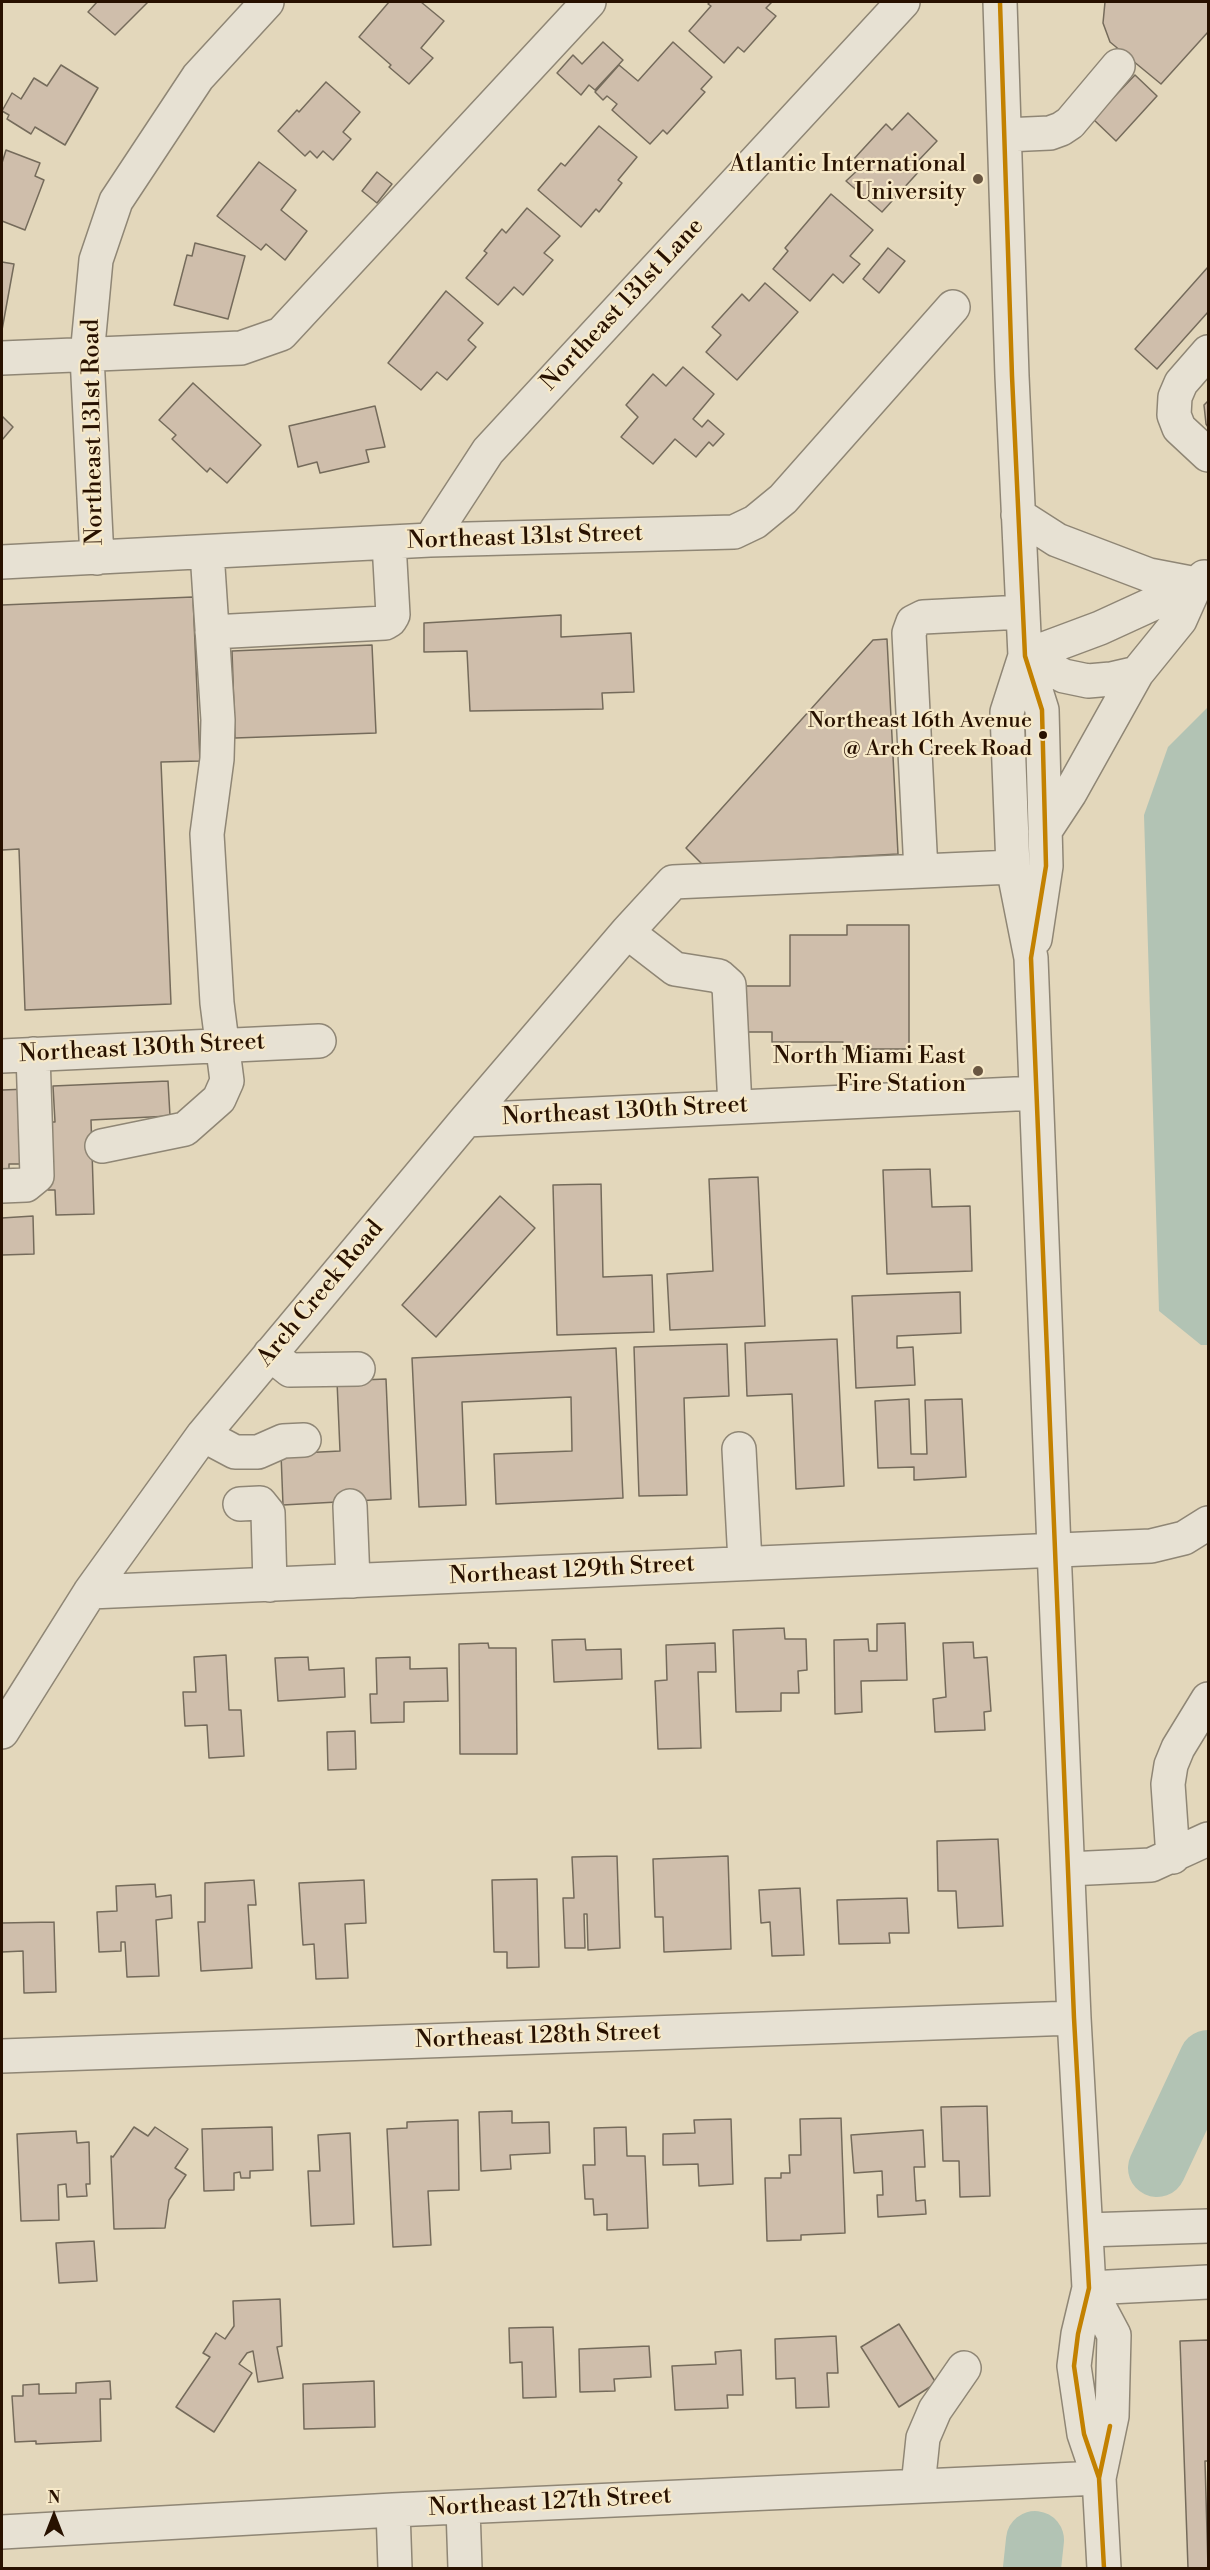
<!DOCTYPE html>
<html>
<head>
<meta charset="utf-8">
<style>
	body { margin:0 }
	#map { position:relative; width:1210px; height:2570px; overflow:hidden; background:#e3d7bb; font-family:"Libre Bodoni",serif }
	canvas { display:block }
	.frame { position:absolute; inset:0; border:3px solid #281100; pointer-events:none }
	.north { position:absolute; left:24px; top:2486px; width:60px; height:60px; -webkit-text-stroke:4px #f7e9c8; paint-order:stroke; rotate:0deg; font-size:16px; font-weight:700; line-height:24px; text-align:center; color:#281100 }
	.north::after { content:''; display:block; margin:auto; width:21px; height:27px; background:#281100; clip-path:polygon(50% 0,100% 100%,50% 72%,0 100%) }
</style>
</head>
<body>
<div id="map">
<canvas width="1210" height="2570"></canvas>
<div class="frame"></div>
<div class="north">N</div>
</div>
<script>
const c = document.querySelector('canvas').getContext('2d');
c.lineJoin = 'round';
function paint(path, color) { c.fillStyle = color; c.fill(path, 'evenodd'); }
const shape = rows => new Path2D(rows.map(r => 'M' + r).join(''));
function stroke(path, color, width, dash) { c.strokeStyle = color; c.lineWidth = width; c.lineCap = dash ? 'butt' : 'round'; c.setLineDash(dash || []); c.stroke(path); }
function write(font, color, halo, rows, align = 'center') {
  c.font = font + ' "Libre Bodoni",serif'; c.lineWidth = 4.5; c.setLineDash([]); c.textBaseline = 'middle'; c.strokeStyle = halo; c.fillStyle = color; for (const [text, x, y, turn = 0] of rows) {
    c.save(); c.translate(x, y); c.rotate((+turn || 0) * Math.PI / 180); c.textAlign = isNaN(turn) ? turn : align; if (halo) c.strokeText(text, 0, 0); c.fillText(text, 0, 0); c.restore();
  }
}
const water = shape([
	[1208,707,1208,1345,1201,1345,1159,1311,1144,815,1168,747]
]);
const river = shape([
	[1157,2168,1208,2059],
	[1032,2568,1035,2540]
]);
const building = shape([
	[97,2,148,2,115,35,88,12,97,2],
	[389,2,421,2,444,21,421,48,433,58,409,84,389,67,391,65,359,37,389,2],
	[710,2,772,2,766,8,776,16,744,52,738,47,724,63,689,31,711,6,708,4,710,2],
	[1105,2,1208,2,1208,32,1161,84,1110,42,1103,23,1105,2],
	[603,42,623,60,595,90,589,85,581,95,557,73,573,55,582,64,603,42],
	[673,42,712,77,701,89,705,92,667,134,663,130,650,144,612,110,617,104,607,96,603,100,595,92,619,65,638,81,673,42],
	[61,65,98,88,65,145,35,127,31,134,7,119,9,115,2,111,12,93,21,99,34,78,47,86,61,65],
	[1135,75,1157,96,1116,141,1093,119,1135,75],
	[326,82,360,112,343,132,351,139,333,160,323,151,317,158,310,151,305,156,278,131,297,110,299,112,326,82],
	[908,113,937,141,917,162,922,168,882,212,846,181,860,168,852,161,886,124,892,130,908,113],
	[599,126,637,157,618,180,622,183,599,212,596,209,581,227,538,190,561,163,565,166,599,126],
	[6,150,40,163,35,176,44,180,25,230,2,221,2,163,6,150],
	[259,162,296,190,281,210,307,231,285,260,266,244,261,250,217,216,259,162],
	[377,172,392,184,377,203,362,191,377,172],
	[831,194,873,230,850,256,860,264,843,283,833,274,810,301,773,269,788,251,785,248,831,194],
	[527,208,560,236,544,253,553,260,523,295,514,287,498,305,466,278,487,253,484,251,502,229,506,233,527,208],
	[195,243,245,256,228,319,174,305,187,255,192,256,195,243],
	[888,248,905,261,879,293,863,279,888,248],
	[2,262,14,264,2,330,2,262],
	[1208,267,1208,312,1157,369,1135,349,1208,267],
	[765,283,798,312,737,380,706,352,721,335,712,327,742,294,749,301,765,283],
	[446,291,483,323,468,340,476,347,447,380,437,372,421,390,388,363,446,291],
	[683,367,714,394,693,419,702,427,708,420,724,434,713,446,709,442,696,457,675,439,653,464,621,437,638,417,626,405,653,374,666,386,683,367],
	[193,383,261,445,227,483,210,468,207,472,172,439,176,435,159,420,193,383],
	[1208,401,1208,427,1206,424,1204,405,1208,401],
	[375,406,385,447,366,450,369,462,320,473,317,462,298,467,289,426,375,406],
	[2,416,13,427,2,440,2,416],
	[193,597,200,761,161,762,171,1004,25,1010,19,849,2,850,2,605,193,597],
	[561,615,561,637,631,633,634,692,602,693,603,709,470,711,467,651,424,652,424,623,561,615],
	[887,639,898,854,703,865,686,848,873,640,887,639],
	[372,645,376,733,235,738,232,651,372,645],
	[847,925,909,925,909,1049,843,1049,843,1042,772,1042,772,1032,746,1032,746,986,790,986,790,935,847,935,847,925],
	[168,1081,170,1116,91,1120,94,1214,56,1215,55,1190,48,1190,44,1122,55,1122,53,1086,168,1081],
	[28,1089,26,1164,9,1164,9,1175,2,1175,2,1090,28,1089],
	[930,1169,932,1207,970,1206,972,1271,887,1274,883,1170,930,1169],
	[758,1177,765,1326,670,1330,667,1274,713,1271,709,1179,758,1177],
	[601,1184,603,1277,652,1275,654,1332,557,1335,553,1185,601,1184],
	[500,1196,535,1228,436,1337,402,1305,500,1196],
	[33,1216,34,1254,2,1255,2,1218,33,1216],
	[960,1292,961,1333,897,1336,897,1348,913,1347,915,1385,856,1388,852,1296,960,1292],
	[837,1339,844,1486,796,1489,792,1394,747,1396,745,1343,837,1339],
	[727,1344,729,1396,684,1398,687,1495,639,1496,634,1347,727,1344],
	[616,1348,623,1498,496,1504,494,1454,572,1451,571,1397,462,1402,466,1505,419,1507,412,1358,616,1348],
	[386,1379,391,1499,283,1505,281,1454,340,1451,337,1381,386,1379],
	[909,1399,911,1454,927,1454,925,1400,962,1399,966,1477,914,1480,914,1467,878,1468,875,1401,909,1399],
	[905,1623,907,1680,861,1681,862,1712,835,1714,834,1640,868,1639,869,1651,877,1651,877,1624,905,1623],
	[784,1628,785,1639,806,1639,807,1670,798,1671,799,1693,781,1693,781,1711,736,1712,733,1630,784,1628],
	[585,1639,586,1650,621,1649,622,1679,554,1682,552,1640,585,1639],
	[973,1642,974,1658,987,1657,991,1711,984,1712,985,1730,935,1732,933,1699,946,1697,943,1643,973,1642],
	[488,1643,489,1648,516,1648,517,1754,460,1754,459,1644,488,1643],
	[715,1643,716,1672,698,1672,701,1748,658,1749,655,1681,667,1680,666,1645,715,1643],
	[226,1655,229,1710,241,1710,244,1756,209,1758,207,1725,185,1726,183,1692,196,1692,194,1657,226,1655],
	[308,1657,309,1670,344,1668,345,1697,278,1701,275,1658,308,1657],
	[410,1657,410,1669,447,1668,448,1701,404,1702,404,1722,371,1723,370,1694,377,1694,376,1658,410,1657],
	[355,1731,356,1769,328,1770,327,1732,355,1731],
	[998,1839,1003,1926,958,1928,956,1891,938,1891,937,1841,998,1839],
	[617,1856,620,1948,588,1950,587,1914,584,1914,585,1948,565,1948,563,1898,574,1898,572,1857,617,1856],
	[728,1856,731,1949,664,1952,663,1917,655,1917,653,1859,728,1856],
	[537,1879,539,1967,507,1968,507,1952,494,1952,492,1880,537,1879],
	[254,1880,256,1905,248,1905,252,1968,201,1971,198,1922,205,1922,205,1883,254,1880],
	[364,1880,366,1923,345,1924,348,1978,316,1979,314,1944,303,1945,299,1883,364,1880],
	[155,1884,156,1897,171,1895,172,1918,156,1920,159,1976,127,1977,125,1942,121,1942,121,1951,99,1952,97,1912,117,1911,116,1886,155,1884],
	[800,1888,804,1955,772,1956,770,1922,761,1923,759,1890,800,1888],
	[907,1898,909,1933,889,1933,890,1943,839,1944,837,1900,907,1898],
	[54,1922,56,1992,24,1993,23,1951,2,1952,2,1923,54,1922],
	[987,2106,990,2196,960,2197,959,2161,943,2161,941,2107,987,2106],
	[512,2111,512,2123,549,2122,550,2153,510,2155,511,2169,481,2171,479,2112,512,2111],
	[841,2118,845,2233,801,2235,801,2240,767,2241,765,2178,781,2178,781,2173,790,2173,789,2155,801,2155,800,2119,841,2118],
	[731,2119,733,2184,699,2186,698,2164,663,2165,663,2134,695,2133,694,2120,731,2119],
	[458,2120,459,2190,428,2191,431,2245,393,2247,387,2129,407,2128,407,2122,458,2120],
	[134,2127,148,2136,155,2127,188,2149,175,2168,186,2175,169,2200,165,2228,114,2229,111,2156,113,2157,134,2127],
	[272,2127,273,2170,250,2171,250,2178,241,2178,240,2172,234,2173,234,2190,204,2191,202,2129,272,2127],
	[626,2127,627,2156,645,2156,648,2228,607,2230,607,2214,594,2215,593,2199,585,2199,583,2165,595,2165,594,2128,626,2127],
	[923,2130,925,2167,914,2167,916,2201,925,2200,926,2214,878,2217,877,2195,883,2195,882,2171,854,2173,851,2135,923,2130],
	[76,2131,77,2143,89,2142,90,2184,86,2184,87,2196,67,2197,66,2184,58,2185,59,2220,21,2221,17,2134,76,2131],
	[350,2133,354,2224,311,2226,308,2171,320,2171,318,2135,350,2133],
	[94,2241,97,2281,59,2283,56,2243,94,2241],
	[280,2299,282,2346,277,2347,283,2378,258,2382,253,2351,247,2353,239,2364,252,2373,214,2432,176,2407,210,2357,203,2353,216,2333,225,2339,234,2326,233,2301,280,2299],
	[899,2324,936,2383,899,2407,861,2347,899,2324],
	[553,2327,556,2397,523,2398,522,2362,510,2363,509,2328,553,2327],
	[836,2336,838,2373,827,2373,829,2407,796,2408,795,2378,776,2379,775,2339,836,2336],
	[1208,2340,1208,2461,1205,2461,1208,2568,1188,2568,1180,2341,1208,2340],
	[649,2346,651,2377,614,2379,615,2391,580,2392,579,2349,649,2346],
	[741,2350,743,2395,727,2395,728,2408,675,2410,672,2366,716,2364,715,2352,741,2350],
	[110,2381,111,2399,100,2399,101,2441,36,2444,36,2441,15,2442,12,2396,23,2396,23,2385,39,2384,39,2394,76,2393,76,2383,110,2381],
	[374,2381,375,2427,304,2429,303,2384,374,2381]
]);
const minor = shape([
	[1000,2,1012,376,1025,656,1042,710,1046,866,1035,939],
	[1005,135,1050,133,1061,129,1070,123,1118,66],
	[1208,352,1181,383,1175,397,1174,415,1179,428,1208,455],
	[2,358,241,348,281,334,589,2],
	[1018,515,1057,540,1149,575,1196,584],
	[430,540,488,451,903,2],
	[97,558,87,356,96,260,116,201,198,77,267,2],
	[2,562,430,540,734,532,755,522,783,499,953,307],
	[212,632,385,623,390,620,393,615,389,543],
	[1025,656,1007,712,1013,867,1031,958,1054,1549,1074,2018,1089,2288,1078,2334,1074,2366,1084,2434,1099,2478],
	[1025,656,1100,628,1196,584,1204,577],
	[1025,656,1064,676,1088,681,1111,679,1137,673],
	[1045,831,1070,793,1137,673,1180,620,1196,584],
	[921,871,909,633,913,622,923,617,1023,612],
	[627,932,675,969,719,976,729,985,735,1107],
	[2,1056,319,1041],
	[466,1120,1036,1093],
	[102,1146,185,1129,219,1099,227,1081,217,1003,207,834,217,759,218,720,207,552],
	[2,1186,26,1185,37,1176,33,1054],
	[270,1354,290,1370,358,1369],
	[203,1435,235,1452,258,1452,283,1441,304,1440],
	[739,1449,745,1562],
	[240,1504,260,1503,268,1513,270,1585],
	[350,1506,353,1581],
	[90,1592,1151,1546,1184,1538,1208,1523],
	[2,1732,90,1592,203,1435,466,1120,627,932,673,882,1013,867],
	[1173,1857,1168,1784,1171,1765,1178,1748,1208,1699],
	[1068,1869,1151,1865,1208,1839],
	[2,2056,1074,2018],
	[1086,2230,1208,2226],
	[1089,2288,1114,2335,1112,2416,1099,2478,1104,2568],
	[1089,2288,1208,2282],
	[918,2486,923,2438,935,2410,964,2368],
	[463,2508,465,2568],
	[393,2510,395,2568],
	[2,2532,393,2510,1099,2478]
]);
const bus1 = shape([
	[1000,2,1012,376,1025,656,1042,710,1046,866,1031,958,1074,2018,1089,2288,1078,2334,1074,2366,1084,2434,1099,2478],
	[1104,2568,1099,2478,1110,2426]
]);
const markers = [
	[978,179,6,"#695641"],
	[1043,735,5,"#281100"],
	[978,1071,6,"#695641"]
];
const busNames = [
	["Northeast 16th Avenue",1032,722],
	["@ Arch Creek Road",1032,750]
];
const poiNames = [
	["Atlantic International",966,165],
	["University",966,193],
	["North Miami East",966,1057],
	["Fire Station",966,1085]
];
const streetNames = [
	["Northeast 131st Lane",623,305,-47],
	["Northeast 131st Road",94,432,-91],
	["Northeast 131st Street",525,538,-2],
	["Northeast 130th Street",142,1049,-3],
	["Northeast 130th Street",625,1112,-3],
	["Arch Creek Road",321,1294,-50],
	["Northeast 129th Street",572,1571,-3],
	["Northeast 128th Street",538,2037,-2],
	["Northeast 127th Street",550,2503,-3]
];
paint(water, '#b2c3b4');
stroke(river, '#b2c3b4', 58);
paint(building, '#cfbeab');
stroke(building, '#756b5b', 1.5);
stroke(minor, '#8f8675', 36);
stroke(minor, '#e7e1d3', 33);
stroke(bus1, '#c38100', 4.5);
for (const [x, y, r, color] of markers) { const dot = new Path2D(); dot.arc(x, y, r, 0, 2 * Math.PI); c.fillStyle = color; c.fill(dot); stroke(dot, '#f7e9c8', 2); }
write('22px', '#281100', '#f7e9c8', busNames, 'right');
write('24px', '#281100', '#f7e9c8', poiNames, 'right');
write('24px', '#281100', '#f7e9c8', streetNames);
</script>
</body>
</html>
